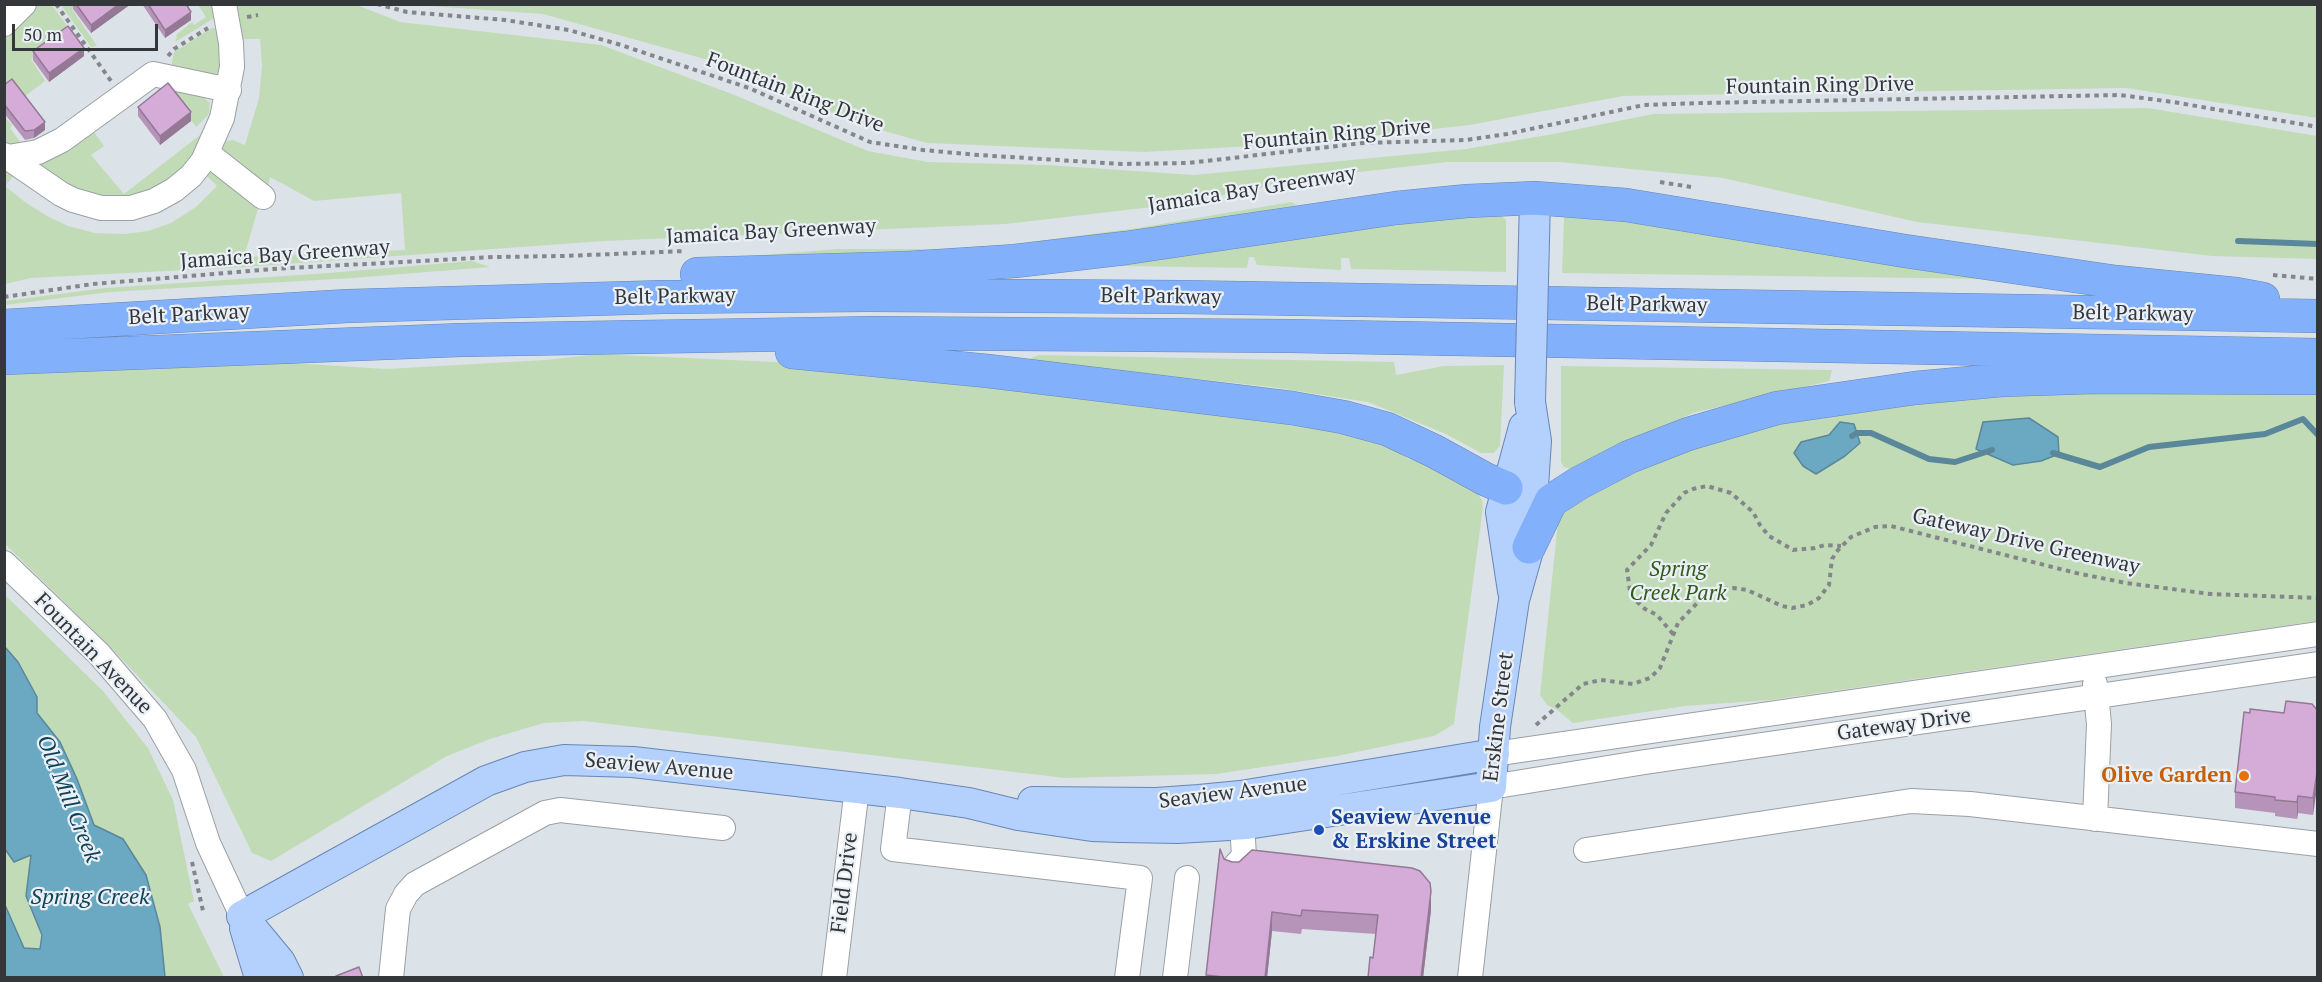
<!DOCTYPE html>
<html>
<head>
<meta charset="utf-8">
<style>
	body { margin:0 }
	#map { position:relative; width:2322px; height:982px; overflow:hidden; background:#dce3e8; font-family:"PT Serif",serif }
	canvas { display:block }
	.frame { position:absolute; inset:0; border:6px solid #343739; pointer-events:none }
	.scale { position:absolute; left:12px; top:24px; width:146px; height:27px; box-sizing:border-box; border:3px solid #343739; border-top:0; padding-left:8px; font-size:18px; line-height:21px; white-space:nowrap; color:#343739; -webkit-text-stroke:4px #eaf0f6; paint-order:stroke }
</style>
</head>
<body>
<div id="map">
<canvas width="2322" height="982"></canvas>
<div class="frame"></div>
<div class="scale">50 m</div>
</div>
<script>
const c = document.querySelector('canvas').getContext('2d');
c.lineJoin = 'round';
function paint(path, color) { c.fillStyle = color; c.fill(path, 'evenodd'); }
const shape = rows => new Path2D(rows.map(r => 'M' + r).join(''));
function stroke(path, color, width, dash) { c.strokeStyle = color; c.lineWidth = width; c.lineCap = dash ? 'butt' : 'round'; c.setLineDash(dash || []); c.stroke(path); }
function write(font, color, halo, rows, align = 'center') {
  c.font = font + ' "PT Serif",serif'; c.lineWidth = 4.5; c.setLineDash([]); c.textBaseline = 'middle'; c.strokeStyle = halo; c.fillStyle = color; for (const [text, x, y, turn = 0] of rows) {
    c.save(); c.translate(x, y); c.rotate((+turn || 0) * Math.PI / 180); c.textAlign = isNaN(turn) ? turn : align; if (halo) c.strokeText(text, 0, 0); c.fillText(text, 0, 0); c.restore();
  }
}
const green = shape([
	[35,5,52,5,85,51,83,52,69,32,31,59,45,81,23,98,5,92,4,31],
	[61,5,77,5,72,9,97,46,91,47],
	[198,5,217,5,216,17,175,42,177,37,176,35,192,22,194,25,206,17],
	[234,5,357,5,400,22,601,45,732,94,868,151,928,162,1047,165,1194,175,1466,149,1553,134,1653,114,2148,108,2317,136,2317,259,2212,256,1917,222,1723,178,1559,162,1448,162,1315,177,1178,204,1006,224,604,241,245,267,31,278,5,284,5,166,17,172,5,186,25,202,47,216,68,226,95,233,125,234,148,231,171,223,196,207,217,186,204,173,211,173,259,205,244,257,405,250,401,193,314,201,270,177,268,187,222,150,226,141,233,140,245,145,259,98,262,65,260,39,240,39],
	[416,5,2317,5,2317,118,2126,88,1623,96,1470,125,1310,143,1143,152,927,143,852,122,719,63,543,14],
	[212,28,216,28,220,35,222,64,218,73,206,78,171,67,174,52],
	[168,89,201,95,210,103,209,114,196,127],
	[4,116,12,125,10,128,23,146,5,143],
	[92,129,104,146,91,155,124,194,200,135,206,136,179,177,124,201,97,198,65,185,33,160],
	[1291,202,1297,205,1170,227,937,253,729,258,836,249,976,249,1138,228],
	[1572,213,1761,240,1780,249,1781,244,1990,279,1562,273,1564,218],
	[1501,215,1506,220,1506,272,1351,269,1349,258,1341,258,1341,270,1257,265,1254,257,1249,257,1247,268,1059,265,1387,220],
	[472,261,490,267,353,278,110,292,5,305,5,301,105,288,328,273],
	[598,354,821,364,1318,423,1393,447,1408,459,1429,464,1477,493,1482,500,1483,507,1454,724,1434,736,1337,756,1216,774,1065,778,584,721,544,723,490,739,447,756,271,861,252,853,196,737,113,650,5,544,5,375,247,360,386,369,545,360],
	[1039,355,1394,362,1396,375,1444,366,1504,365,1500,446,1494,453,1481,453,1446,434,1368,402,1271,387,1042,362,1029,359],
	[1561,366,1832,370,1829,381,1693,413,1571,469,1564,467,1561,462],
	[2317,388,2317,621,1770,700,1685,706,1573,723,1556,709,1547,705,1540,695,1558,521,1560,521,1562,504,1733,428,1966,392],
	[4,594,103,691,148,748,173,800,194,901,188,904,224,977,5,977]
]);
const water = shape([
	[2029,418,2058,437,2059,454,2041,461,2013,465,1976,449,1983,422,2029,418],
	[1840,422,1854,424,1860,443,1845,456,1816,474,1803,466,1794,453,1801,442,1829,435,1840,422],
	[5,647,18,662,37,697,37,713,60,742,77,779,94,825,123,839,146,875,160,927,165,977,5,977,5,905,24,948,40,949,42,935,26,896,31,855,14,862,5,849,5,647]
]);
const stream = shape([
	[2238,241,2318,244],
	[1852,436,1857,433,1871,433,1929,459,1955,462,1992,450],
	[2053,453,2100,467,2149,447,2265,434,2303,419,2318,435]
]);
const path = shape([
	[56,4,111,81],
	[377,4,407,12,505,20,569,30,621,45,749,88,870,142,923,150,978,155,1122,164,1188,163,1363,143,1466,140,1507,134,1644,105,1702,103,2120,95,2173,102,2318,127],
	[247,17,258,15],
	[168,56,174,49,208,28],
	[1660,182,1691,187],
	[2273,275,2318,279],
	[4,297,93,284,273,269,493,257,564,256,686,251],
	[1673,634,1657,615,1645,609,1633,598,1630,591,1627,570,1651,545,1666,513,1684,493,1693,489,1707,486,1731,493,1753,512,1760,525,1769,536,1793,550,1815,548,1825,545,1841,546],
	[1536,725,1583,684,1601,680,1633,684,1650,678,1660,668,1678,623,1705,595,1721,589,1734,588,1747,590,1782,606,1792,608,1807,605,1819,598,1829,585,1832,559,1838,550,1851,537,1875,527,1891,526,2076,573,2126,583,2210,594,2318,598],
	[192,862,203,911]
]);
const minor = shape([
	[4,24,24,4],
	[207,153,263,197],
	[4,155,61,194,73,200,101,208,131,208,154,201,174,190,191,176,203,161,222,118,232,67,231,43,224,4],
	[8,157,38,152,62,140,153,74,229,90],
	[4,563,99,654,155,719,184,770,208,843,242,916],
	[2095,684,2099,724,2095,819],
	[1494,754,2318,634],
	[900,793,893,849,1140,878,1127,978],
	[1586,850,1911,801,1970,804,2318,844],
	[1234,867,1244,856,1242,824],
	[391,978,398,909,406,894,415,884,545,813,560,810,723,828],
	[834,978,857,788],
	[1175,978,1187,878],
	[1470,978,1491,787,1645,762,2318,664]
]);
const major = shape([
	[1534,240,1535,198],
	[1513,591,1501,512,1524,427],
	[1033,802,1156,803,1199,800,1241,796,1494,754],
	[242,916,486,781,525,767,564,760,633,762,900,793,969,803,1018,815,1092,826,1120,827,1178,828,1247,824,1491,787,1495,727,1514,600,1529,547,1536,441,1530,402],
	[242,916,280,962,288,978],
	[245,928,260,978]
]);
const highway = shape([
	[697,274,908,268,1015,261,1126,248,1396,208,1467,201,1535,198,1626,205,1905,251,2116,282,2236,294,2263,299],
	[4,326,348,306,663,297,869,295,1182,297,2318,316],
	[792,352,988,371,1292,408,1343,417,1387,429,1434,451,1485,479,1506,488],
	[4,358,461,340,875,333,1290,336,2318,355],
	[1529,547,1551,501,1579,483,1629,457,1688,434,1777,408,1915,388,2002,380,2096,377,2318,378]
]);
const majorBridge = shape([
	[1530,402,1534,240]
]);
const wall = shape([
	[73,4,131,4,91,33,73,9],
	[142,4,186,4,191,20,165,38],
	[33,51,84,56,49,82,33,60],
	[4,85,45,130,34,138,25,140,4,113],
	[138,107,191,121,160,145,138,116],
	[2318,711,2313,815,2298,813,2297,819,2275,816,2275,813,2235,808,2235,792,2250,713,2284,713],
	[1220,849,1224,859,1232,862,1431,910,1423,978,1368,978,1373,958,1376,934,1302,929,1301,934,1272,931,1267,978,1206,978]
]);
const shadedWall = shape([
	[119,4,131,4,91,33,91,25],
	[191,12,191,20,165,38,165,30],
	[84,48,84,56,49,82,49,73],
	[191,112,191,121,160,145,160,136],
	[45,122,45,130,34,138,34,130],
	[2318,766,2318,782,2313,815,2313,798],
	[2298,796,2298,813,2297,819,2297,802],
	[1431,891,1431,910,1423,978,1421,978],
	[1272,912,1272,931,1267,978,1265,978]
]);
const building = shape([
	[76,4,119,4,91,25,76,4],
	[148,4,186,4,191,12,165,30,148,4],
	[68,26,84,48,49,73,33,51,68,26],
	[12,79,45,122,34,130,25,131,4,104,4,85,12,79],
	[168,83,191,112,160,136,138,107,168,83],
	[2286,701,2312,704,2318,711,2318,766,2313,798,2298,796,2297,802,2275,800,2275,797,2235,792,2244,712,2250,713,2250,709,2284,713,2286,701],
	[1220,849,1224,859,1232,862,1239,862,1252,850,1412,868,1420,871,1430,883,1431,891,1421,978,1368,978,1370,957,1373,958,1378,915,1302,910,1301,916,1272,912,1265,978,1232,978,1206,975,1220,849],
	[359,967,363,978,337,978,336,976,359,967]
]);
const markers = [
	[2244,776,6,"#e8710a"],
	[1319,830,6,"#1a4fb4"]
];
const streetNames = [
	["Fountain Ring Drive",1820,86,-1],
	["Fountain Ring Drive",795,93,21],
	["Fountain Ring Drive",1337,135,-5],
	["Jamaica Bay Greenway",1252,190,-9],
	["Jamaica Bay Greenway",771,232,-3],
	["Jamaica Bay Greenway",285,255,-4],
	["Belt Parkway",675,297,-1],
	["Belt Parkway",1161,297,1],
	["Belt Parkway",1647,305,1],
	["Belt Parkway",2133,314,1],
	["Belt Parkway",189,315,-3],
	["Gateway Drive Greenway",2026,542,13],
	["Fountain Avenue",93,654,46],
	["Erskine Street",1499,717,-83],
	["Gateway Drive",1904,725,-8],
	["Seaview Avenue",659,767,5],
	["Seaview Avenue",1233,793,-7],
	["Field Drive",845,883,-83]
];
const parkNames = [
	["Spring",1678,570],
	["Creek Park",1678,594]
];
const foodNames = [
	["Olive Garden",2232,776]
];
const transitNames = [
	["Seaview Avenue",1331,818],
	["& Erskine Street",1331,842]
];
const waterNames = [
	["Old Mill Creek",68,799,68],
	["Spring Creek",90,898]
];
paint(green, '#c2dbb7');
paint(water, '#6ba9c3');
stroke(water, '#5a879a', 1.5);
stroke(stream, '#5a879a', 6);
stroke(minor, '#9aa0a5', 26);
stroke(major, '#6786b7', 32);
stroke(highway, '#6786b7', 34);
stroke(path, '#83878b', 4, [4.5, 4.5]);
stroke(minor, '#fff', 24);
stroke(major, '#b4d0fd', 30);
stroke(highway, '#82b0fb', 33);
stroke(majorBridge, '#6786b7', 32, []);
stroke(majorBridge, '#b4d0fd', 30);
paint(wall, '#b694b9');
paint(shadedWall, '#947896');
paint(building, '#d4acd7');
stroke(building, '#947896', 1.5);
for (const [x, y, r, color] of markers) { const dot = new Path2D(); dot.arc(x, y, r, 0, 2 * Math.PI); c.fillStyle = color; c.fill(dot); stroke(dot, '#eaf0f6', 2); }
write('21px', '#343739', '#eaf0f6', streetNames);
write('italic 21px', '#325b1b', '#eaf0f6', parkNames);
write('bold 21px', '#c56008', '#eaf0f6', foodNames, 'right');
write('bold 21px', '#164399', '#eaf0f6', transitNames, 'left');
write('italic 22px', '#0f4458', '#eaf0f6', waterNames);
</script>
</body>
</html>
